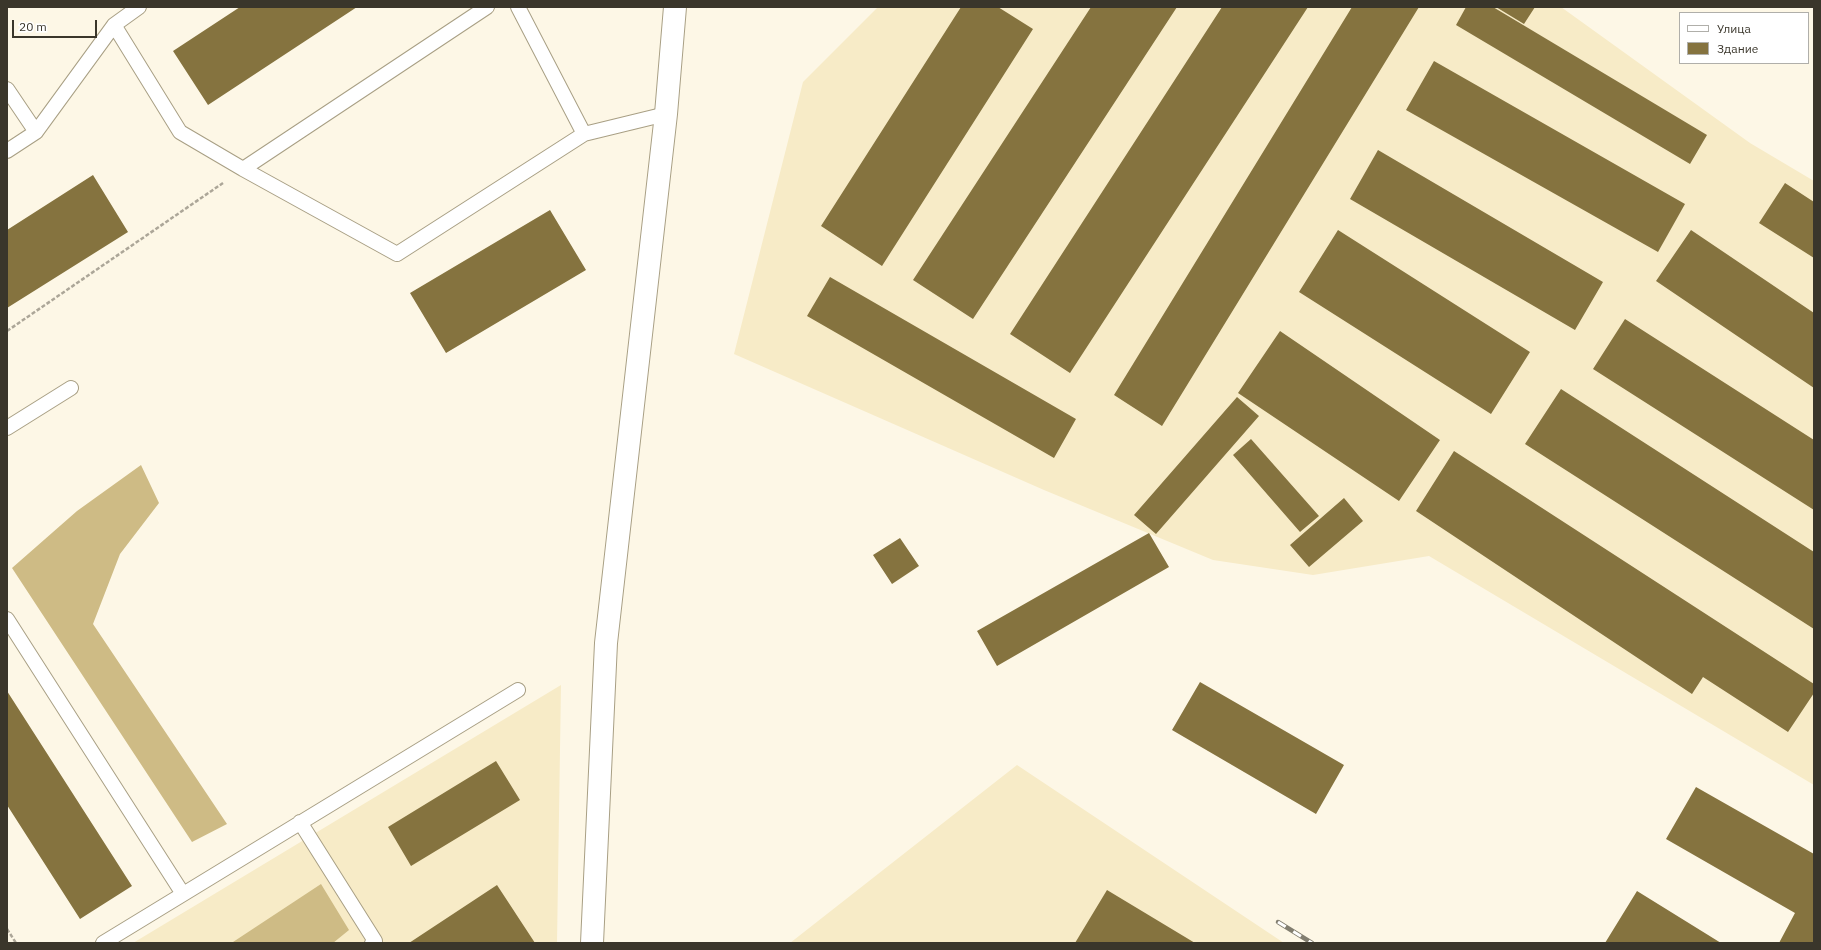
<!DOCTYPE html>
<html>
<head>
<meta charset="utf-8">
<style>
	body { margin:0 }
	#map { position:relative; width:1821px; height:950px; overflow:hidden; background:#fdf7e6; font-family:"IBM Plex Sans",sans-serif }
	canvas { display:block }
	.frame { position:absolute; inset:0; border:8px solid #3a362b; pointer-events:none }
	.legend { position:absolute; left:1679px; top:12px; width:130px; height:52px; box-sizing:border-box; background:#fff; border:1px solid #b0afaa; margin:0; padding:5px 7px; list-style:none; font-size:12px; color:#3a362b }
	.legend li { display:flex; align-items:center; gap:8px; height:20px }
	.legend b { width:20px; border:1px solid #b0afaa }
	.scale { position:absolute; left:12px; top:20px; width:85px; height:18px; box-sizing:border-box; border:2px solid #3a362b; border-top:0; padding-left:5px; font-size:12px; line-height:14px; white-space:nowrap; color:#3a362b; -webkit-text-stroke:3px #fff; paint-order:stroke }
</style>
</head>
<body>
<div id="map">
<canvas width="1821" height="950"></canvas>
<div class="frame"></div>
<ul class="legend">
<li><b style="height:5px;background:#fff"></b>Улица</li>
<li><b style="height:11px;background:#85733f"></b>Здание</li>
</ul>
<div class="scale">20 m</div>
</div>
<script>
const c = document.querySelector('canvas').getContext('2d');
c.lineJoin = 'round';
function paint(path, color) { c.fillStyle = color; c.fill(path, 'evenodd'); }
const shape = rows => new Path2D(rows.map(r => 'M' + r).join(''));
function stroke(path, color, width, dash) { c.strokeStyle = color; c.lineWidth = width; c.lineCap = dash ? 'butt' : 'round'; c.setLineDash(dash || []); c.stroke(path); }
const built = shape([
	[878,7,1561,7,1750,143,1814,181,1814,785,1429,556,1313,575,1213,560,1044,490,734,354,803,82],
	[561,685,557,943,133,943],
	[1017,765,1284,943,790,943]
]);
const forest = shape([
	[141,465,159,503,120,554,93,624,227,824,192,842,12,568,77,511],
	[321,884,349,930,333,943,234,943,233,942]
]);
const building = shape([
	[240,7,357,7,208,105,173,51],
	[961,7,998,7,1033,29,882,266,821,226],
	[1091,7,1177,7,973,319,913,280],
	[1222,7,1308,7,1070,373,1010,334],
	[1352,7,1419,7,1162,426,1114,395],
	[1466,7,1493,7,1707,135,1690,164,1456,25],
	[1496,7,1535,7,1524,24],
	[1434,61,1685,204,1658,252,1406,110],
	[1378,150,1603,282,1575,330,1350,199],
	[93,175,128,232,7,308,7,230],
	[1785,183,1814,202,1814,258,1759,223],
	[550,210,586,270,446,353,410,293],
	[1338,230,1530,352,1491,414,1299,292],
	[1691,230,1814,313,1814,388,1656,281],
	[830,277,1076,419,1054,458,807,316],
	[1625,319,1814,440,1814,510,1593,369],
	[1280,331,1440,440,1399,501,1238,393],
	[1561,389,1814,552,1814,629,1525,444],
	[1237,397,1259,416,1156,534,1134,515],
	[1251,439,1319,516,1300,532,1233,455],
	[1454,451,1814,684,1814,693,1788,732,1703,677,1692,694,1416,511],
	[1344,498,1363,521,1309,567,1290,545],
	[1149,533,1169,567,997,666,977,631],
	[900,538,919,566,892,584,873,555],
	[1200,682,1344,765,1316,814,1172,730],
	[7,691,132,886,80,919,7,805],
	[496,761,520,800,411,866,388,827],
	[1696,787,1814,854,1814,943,1779,943,1795,913,1666,839],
	[497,885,535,943,409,943],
	[1107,890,1195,943,1075,943],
	[1637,891,1721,943,1605,943]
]);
const path = shape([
	[7,331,223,183],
	[7,929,16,943]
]);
const lane = shape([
	[518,7,584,134,666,114],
	[114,25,180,132,243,169,487,7],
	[7,89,36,132,114,25,139,7],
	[7,151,36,132],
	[243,169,397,254,584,134],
	[7,428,71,388],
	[7,619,183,894],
	[300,822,375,941,372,943],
	[103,943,518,690]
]);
const secondary = shape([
	[592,943,606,643,666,114,675,7]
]);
const rail = shape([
	[1278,922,1312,943]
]);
paint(built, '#f7ebc7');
paint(forest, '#cebb85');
paint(building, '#85733f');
stroke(lane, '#a89f84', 16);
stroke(secondary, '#a89f84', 24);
stroke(path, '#aca698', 2.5, [4, 2]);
stroke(lane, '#fff', 14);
stroke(secondary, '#fff', 22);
stroke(rail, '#827e70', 4.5);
stroke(rail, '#fff', 3, [9]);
</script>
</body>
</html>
